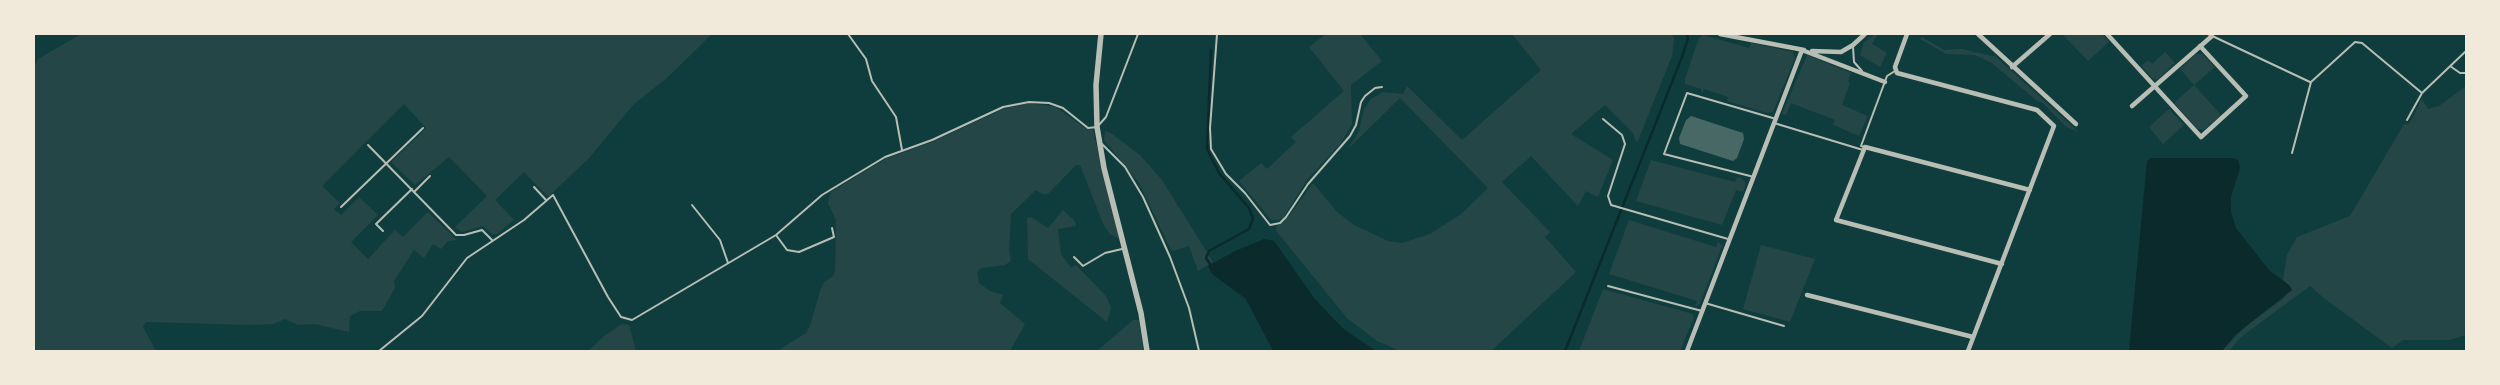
<!DOCTYPE html>
<html>
<head>
<meta charset="utf-8">
<style>
	body { margin:0 }
	#map { position:relative; width:2500px; height:385px; overflow:hidden; background:#0f3d3e; font-family:Rubik,sans-serif }
	canvas { display:block }
	.frame { position:absolute; inset:0; border:35px solid #f1e9da; pointer-events:none }
</style>
</head>
<body>
<div id="map">
<canvas width="2500" height="385"></canvas>
<div class="frame"></div>
</div>
<script>
const c = document.querySelector('canvas').getContext('2d');
c.lineJoin = 'round';
function paint(path, color) { c.fillStyle = color; c.fill(path, 'evenodd'); }
const shape = rows => new Path2D(rows.map(r => 'M' + r).join(''));
function stroke(path, color, width, dash) { c.strokeStyle = color; c.lineWidth = width; c.lineCap = dash ? 'butt' : 'round'; c.setLineDash(dash || []); c.stroke(path); }
const green = shape([
	[81,34,712,34,667,78,634,104,589,158,548,197,524,172,495,200,514,220,497,234,492,234,483,226,462,232,455,227,487,196,449,157,415,185,391,162,426,128,404,104,322,186,340,203,334,209,341,215,359,197,378,215,351,242,368,259,395,230,403,237,428,212,457,240,448,241,441,249,433,244,424,258,414,250,394,281,395,288,382,311,360,311,350,316,349,332,315,324,298,325,285,319,273,324,251,325,146,322,143,327,156,351,34,351,34,66,38,59],
	[1326,34,1360,34,1382,61,1351,85,1352,124,1341,143,1307,180,1283,218,1278,220,1271,220,1239,181,1261,163,1267,169,1296,142,1291,137,1344,91,1309,47],
	[1512,34,1673,34,1674,40,1672,56,1637,143,1633,133,1605,105,1571,134,1613,160,1598,197,1586,191,1578,206,1531,156,1502,182,1550,232,1545,237,1576,272,1491,351,1400,351,1377,341,1347,318,1277,232,1276,227,1289,216,1313,183,1337,212,1354,225,1388,241,1402,243,1430,234,1461,214,1488,188,1400,98,1348,149,1359,131,1364,109,1371,99,1383,92,1403,94,1407,86,1462,140,1541,70],
	[1875,34,1878,34,1872,44,1887,53,1880,67,1860,55,1864,42],
	[2062,34,2102,34,2109,42,2088,61],
	[1703,35,1749,48,1751,43,1793,52,1795,58,1773,112,1767,113,1727,101,1728,97,1704,89,1702,94,1701,89,1685,84,1685,79,1699,38],
	[1922,37,1944,50,1962,49,1996,57,2079,132,2066,127,2043,103,2037,101,1992,63,1975,55,1946,54,1920,39],
	[2165,52,2175,63,2158,79,2153,79,2141,66,2148,60,2152,64],
	[2196,54,2202,54,2215,67,2194,85,2221,115,2204,130,2198,129,2174,103,2194,85,2180,69],
	[1807,55,1851,73,1848,82,1850,83,1842,105,1868,116,1859,136,1833,125,1835,120,1791,103,1786,115,1782,114],
	[2466,86,2466,335,2450,340,2403,340,2392,348,2325,299,2310,286,2241,337,2229,351,2222,351,2247,325,2283,299,2290,286,2283,280,2287,255,2297,237,2350,216,2404,124,2409,124,2422,99,2428,109,2439,106],
	[1029,103,1056,107,1083,127,1093,130,1119,239,1110,234,1104,226,1080,165,1076,165,1048,194,1042,194,1036,190,1011,214,1009,249,1011,261,1005,265,981,268,977,272,979,283,990,291,1003,295,1000,303,1025,324,1010,351,777,351,806,333,810,326,820,291,824,282,833,276,835,271,836,220,828,203,831,192,885,159,932,142,1003,109],
	[2169,109,2184,125,2163,144,2149,127],
	[1105,131,1111,133,1140,155,1162,180,1213,262,1198,271,1189,246,1174,251,1171,250,1139,183,1104,140],
	[1651,160,1735,182,1737,177,1741,178,1745,182,1745,187,1743,192,1736,190,1722,225,1636,201],
	[1063,210,1075,221,1076,226,1058,229,1061,254,1071,268,1076,265,1106,296,1111,308,1107,322,1028,259,1027,218,1031,217,1048,228],
	[1629,220,1716,247,1718,241,1722,246,1700,304,1695,307,1697,301,1609,274],
	[1761,245,1815,259,1790,322,1743,309],
	[1603,289,1693,314,1694,318,1680,351,1579,351],
	[1133,320,1139,320,1143,351,1097,351],
	[622,324,629,325,636,351,588,351,604,336]
]);
const water = shape([
	[2151,158,2233,158,2238,160,2240,168,2231,197,2231,212,2236,228,2269,270,2290,286,2292,290,2235,335,2222,351,2129,351,2147,161],
	[1264,239,1274,241,1314,298,1330,315,1345,330,1376,351,1273,351,1246,299,1212,274,1208,266,1235,251]
]);
const stream = shape([
	[1210,264,1206,258,1209,251,1249,229,1253,218,1249,208,1219,173,1207,149,1211,50],
	[1565,351,1682,57,1688,38,1687,34]
]);
const building = shape([
	[1691,116,1743,133,1744,139,1737,158,1733,161,1680,144,1679,138,1686,120]
]);
const service = shape([
	[848,34,866,59,872,81,896,117,902,150],
	[1217,34,1210,128,1211,149,1226,174,1245,193,1270,225,1280,223,1286,217,1308,184,1350,136,1356,125,1361,102,1365,96,1375,88,1382,87],
	[2208,34,2310,82],
	[1853,47,1854,62,1862,71],
	[2450,66,2460,73,2466,73],
	[1603,119,1622,135,1625,144,1608,196,1611,205,1728,239],
	[2407,120,2422,93,2466,51],
	[1774,123,1863,150],
	[1102,144,1125,167,1143,197,1170,257,1189,308,1199,351],
	[368,145,456,235,464,235,482,230,492,240],
	[1865,147,1861,146,1887,76,1895,71],
	[2292,153,2311,82,2355,42,2362,43,2422,93],
	[1754,177,1664,154,1687,93,1776,119],
	[534,187,546,200],
	[414,192,430,176],
	[692,205,720,240,728,263],
	[341,207,423,128],
	[383,231,376,224,412,189],
	[776,235,787,250,799,252,834,237,832,228],
	[1074,257,1083,266,1105,253,1122,249],
	[1608,286,1702,311],
	[1705,303,1784,326],
	[379,351,422,316,467,258,524,220,553,195,608,297,621,317,632,320,776,235,822,195,885,157,932,140,1003,107,1029,102,1049,103,1063,108,1088,128,1097,127,1106,117,1138,34]
]);
const minor = shape([
	[1720,34,1804,50],
	[1907,34,1895,67,1897,73,2037,110,2054,126,1968,351],
	[1978,34,2076,124],
	[2107,34,2201,137,2246,96,2200,46],
	[1812,51,1841,52,1853,45,1865,34],
	[2012,67,2050,34],
	[2132,106,2212,36],
	[2002,264,1836,220,1865,147,2030,190],
	[1807,295,1973,337],
	[1687,351,1802,50,1885,82]
]);
const tertiary = shape([
	[1101,34,1096,85,1097,127,1104,168,1141,313,1147,351]
]);
paint(green, '#244646');
paint(water, '#0a2a2b');
stroke(stream, '#0a2a2b', 2.5);
paint(building, '#486865');
stroke(service, '#b8beb3', 2);
stroke(minor, '#b8beb3', 4.5);
stroke(tertiary, '#b8beb3', 5.5);
</script>
</body>
</html>
